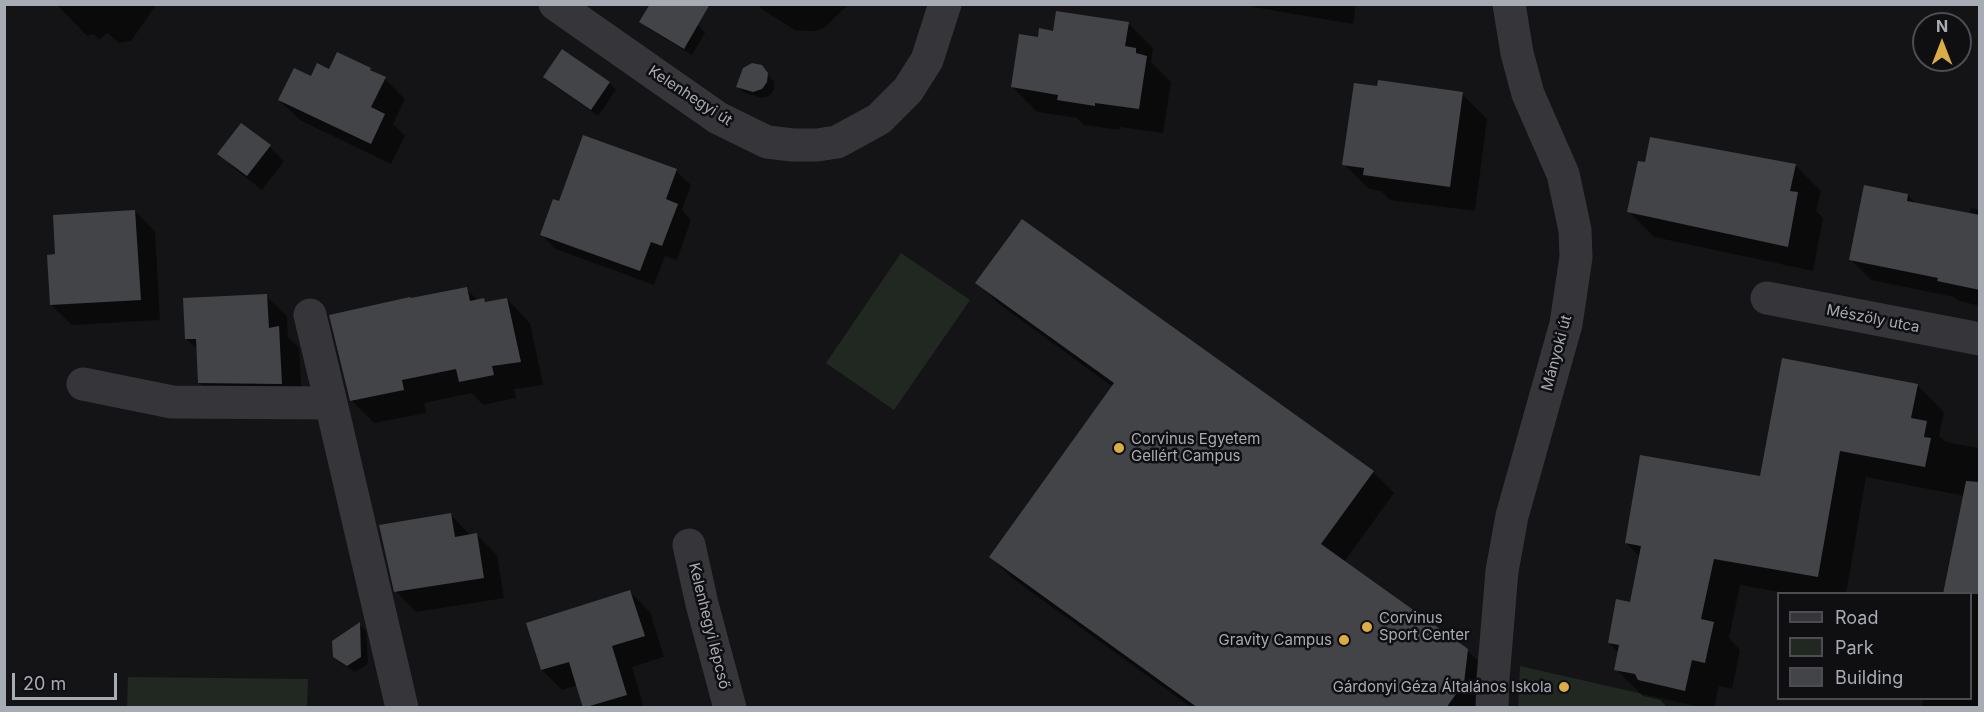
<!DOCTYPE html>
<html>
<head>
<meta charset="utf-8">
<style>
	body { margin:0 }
	#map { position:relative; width:1984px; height:712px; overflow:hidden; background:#141416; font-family:Inter,sans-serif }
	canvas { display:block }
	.frame { position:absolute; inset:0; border:6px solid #a7abb4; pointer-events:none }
	.legend { position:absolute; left:1777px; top:592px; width:195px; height:108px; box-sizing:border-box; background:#0f0f11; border:2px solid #4c4d52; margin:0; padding:8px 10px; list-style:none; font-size:18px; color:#a7abb4 }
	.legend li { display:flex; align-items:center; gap:12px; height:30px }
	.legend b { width:30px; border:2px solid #4c4d52 }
	.north { position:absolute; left:1912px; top:12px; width:60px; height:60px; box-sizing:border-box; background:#0f0f11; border:2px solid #4c4d52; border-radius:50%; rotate:0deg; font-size:16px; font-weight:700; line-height:24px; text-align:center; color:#a7abb4 }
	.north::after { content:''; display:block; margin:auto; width:21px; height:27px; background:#dcad46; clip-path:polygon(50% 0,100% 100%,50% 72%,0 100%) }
	.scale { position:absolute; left:12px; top:673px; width:105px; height:27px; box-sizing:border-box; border:3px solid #a7abb4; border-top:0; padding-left:8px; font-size:18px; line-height:21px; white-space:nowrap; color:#a7abb4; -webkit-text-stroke:4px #0f0f11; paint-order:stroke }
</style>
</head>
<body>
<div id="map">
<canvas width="1984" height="712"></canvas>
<div class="frame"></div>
<ul class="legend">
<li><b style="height:8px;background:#36363a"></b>Road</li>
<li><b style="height:16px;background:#212822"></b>Park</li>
<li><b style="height:16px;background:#434448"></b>Building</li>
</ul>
<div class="north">N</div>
<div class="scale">20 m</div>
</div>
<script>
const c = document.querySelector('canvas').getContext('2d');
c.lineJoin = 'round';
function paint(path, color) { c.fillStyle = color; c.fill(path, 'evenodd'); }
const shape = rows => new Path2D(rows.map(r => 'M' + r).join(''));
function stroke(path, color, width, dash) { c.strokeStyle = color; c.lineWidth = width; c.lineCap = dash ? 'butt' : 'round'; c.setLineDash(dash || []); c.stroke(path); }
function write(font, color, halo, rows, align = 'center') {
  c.font = font + ' Inter,sans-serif'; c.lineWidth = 5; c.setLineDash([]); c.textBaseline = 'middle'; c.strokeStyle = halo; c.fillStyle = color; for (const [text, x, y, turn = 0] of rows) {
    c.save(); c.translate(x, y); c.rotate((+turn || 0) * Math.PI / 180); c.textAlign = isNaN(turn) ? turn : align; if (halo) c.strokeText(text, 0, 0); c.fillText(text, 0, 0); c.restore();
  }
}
const green = shape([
	[901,253,970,300,894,410,826,363],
	[1520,666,1700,707,1518,707],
	[128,677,308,679,307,707,127,707]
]);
const shadow = shape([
	[56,4,157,4,131,41,119,43,107,33,99,40,94,34,87,36],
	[662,4,698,25,705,33,692,55,649,29,641,22],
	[757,4,849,4,825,27,815,31,804,31,795,30,763,10],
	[1250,4,1356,4,1353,24,1253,7],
	[1128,23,1153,48,1151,62,1171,82,1163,133,1120,127,1119,130,1084,125,1077,118,1037,112,1012,87,1039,39,1054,32],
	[761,67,774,82,774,90,769,96,762,98,745,93,738,86],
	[370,69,385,79,405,99,393,124,405,136,391,164,300,120,279,100,311,78,329,71],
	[545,77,609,83,616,90,598,116,552,84],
	[1462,94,1487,119,1475,211,1390,200,1381,191,1369,189,1344,164],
	[241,125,270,147,284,161,262,190,234,168,219,154],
	[584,137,676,171,691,185,682,210,691,220,677,260,665,256,654,285,556,249,542,235,560,203],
	[1646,164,1796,166,1821,191,1816,211,1823,218,1813,271,1654,237,1629,212],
	[1908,195,1916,204,1969,215,1971,208,1980,210,1980,306,1959,301,1954,297,1871,280,1850,259],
	[135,211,155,232,160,320,72,325,51,305,57,256],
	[977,283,1373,472,1394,493,1344,562,1467,650,1488,672,1483,708,1192,708,1012,578,991,557,1113,387,999,304],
	[466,289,478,300,483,299,487,303,507,299,530,323,543,385,514,389,516,398,483,405,472,393,424,403,426,413,374,423,351,400],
	[266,296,287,316,288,337,299,348,302,404,220,403,199,383,198,350,187,339],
	[1917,385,1944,412,1939,436,1946,442,1978,448,1980,441,1980,708,1922,708,1923,698,1970,698,1970,594,1965,496,1866,477,1846,594,1792,594,1740,585,1729,638,1740,650,1732,689,1719,686,1714,708,1671,708,1667,707,1660,700,1643,696,1616,669,1619,653,1609,643,1631,604,1640,557,1626,543,1761,478],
	[451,515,471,536,477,535,497,555,504,598,416,612,396,591],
	[630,592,650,612,664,657,632,667,644,708,585,708,578,685,562,690,542,670],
	[359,624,366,631,368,664,355,672,342,664,334,657]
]);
const building = shape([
	[650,4,710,4,684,49,639,22],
	[1056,11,1129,22,1125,46,1136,48,1136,53,1147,56,1139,109,1095,103,1095,106,1057,100,1058,95,1011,87,1019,34,1038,37,1039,28,1053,31],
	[562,49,610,82,591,110,543,77],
	[337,52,371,68,370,70,386,77,371,107,385,114,371,144,278,100,294,68,311,76,317,63,329,69],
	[752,63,762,65,768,73,767,82,762,89,753,92,736,87,743,68],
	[1378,80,1463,92,1450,187,1363,175,1364,168,1342,165,1354,83,1377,86],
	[241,123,271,145,247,176,217,154],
	[583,135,677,169,666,199,678,204,662,246,651,242,640,271,540,235,553,199,559,201],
	[1650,137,1796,164,1790,191,1798,192,1788,247,1627,212,1638,161,1645,162],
	[1864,185,1908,194,1907,201,1980,215,1980,290,1937,281,1938,278,1849,260],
	[135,210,141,300,50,305,47,255,55,254,53,215],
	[1022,219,1374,471,1321,544,1468,649,1464,683,1446,708,1198,708,989,557,1114,383,975,283],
	[467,287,470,301,484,298,485,302,507,298,521,362,492,366,494,375,459,382,456,369,402,380,404,390,350,401,329,315,410,297,411,298],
	[267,294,269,328,279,326,282,384,198,383,196,339,185,339,183,298],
	[1782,358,1918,384,1911,418,1927,421,1924,437,1931,438,1925,467,1840,451,1818,577,1714,559,1701,619,1714,622,1705,663,1692,660,1685,691,1638,680,1635,674,1614,670,1619,645,1608,643,1616,599,1630,602,1641,546,1625,543,1640,455,1760,476],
	[1966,481,1980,482,1980,594,1943,594],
	[451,513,455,537,477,533,484,578,394,592,379,525],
	[630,590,645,636,612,646,627,695,583,708,569,662,541,670,526,623],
	[360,622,361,657,347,666,333,657,332,641]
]);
const minor = shape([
	[555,4,718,118,767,142,793,145,817,145,837,142,879,119,908,90,927,60,945,4],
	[1767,298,1980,339],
	[310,315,331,403],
	[83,384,172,402,331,403,402,708],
	[689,545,702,604,730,708],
	[1492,708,1493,679,1502,571,1512,516,1566,324,1576,257,1575,230,1563,174,1528,94,1517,53,1509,4]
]);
const markers = [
	[1119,448,6,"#dcad46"],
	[1367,627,6,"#dcad46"],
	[1344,640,6,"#dcad46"],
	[1564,687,6,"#dcad46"]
];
const streetNames = [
	["Kelenhegyi út",690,96,33],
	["Mészöly utca",1873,319,11],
	["Mányoki út",1557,353,-75],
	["Kelenhegyi lépcső",709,626,76]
];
const poiNames = [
	["Corvinus Egyetem",1131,439],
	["Gellért Campus",1131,456],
	["Corvinus",1379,618],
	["Sport Center",1379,635],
	["Gravity Campus",1332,640,"right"],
	["Gárdonyi Géza Általános Iskola",1552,687,"right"]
];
paint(green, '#212822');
paint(shadow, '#0007');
paint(building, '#434448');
stroke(minor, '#36363a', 33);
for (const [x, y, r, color] of markers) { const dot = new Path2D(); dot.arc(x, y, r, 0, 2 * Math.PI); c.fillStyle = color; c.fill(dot); stroke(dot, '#0f0f11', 2); }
write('15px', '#a7abb4', '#0f0f11', streetNames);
write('15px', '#a7abb4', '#0f0f11', poiNames, 'left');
</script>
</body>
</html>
